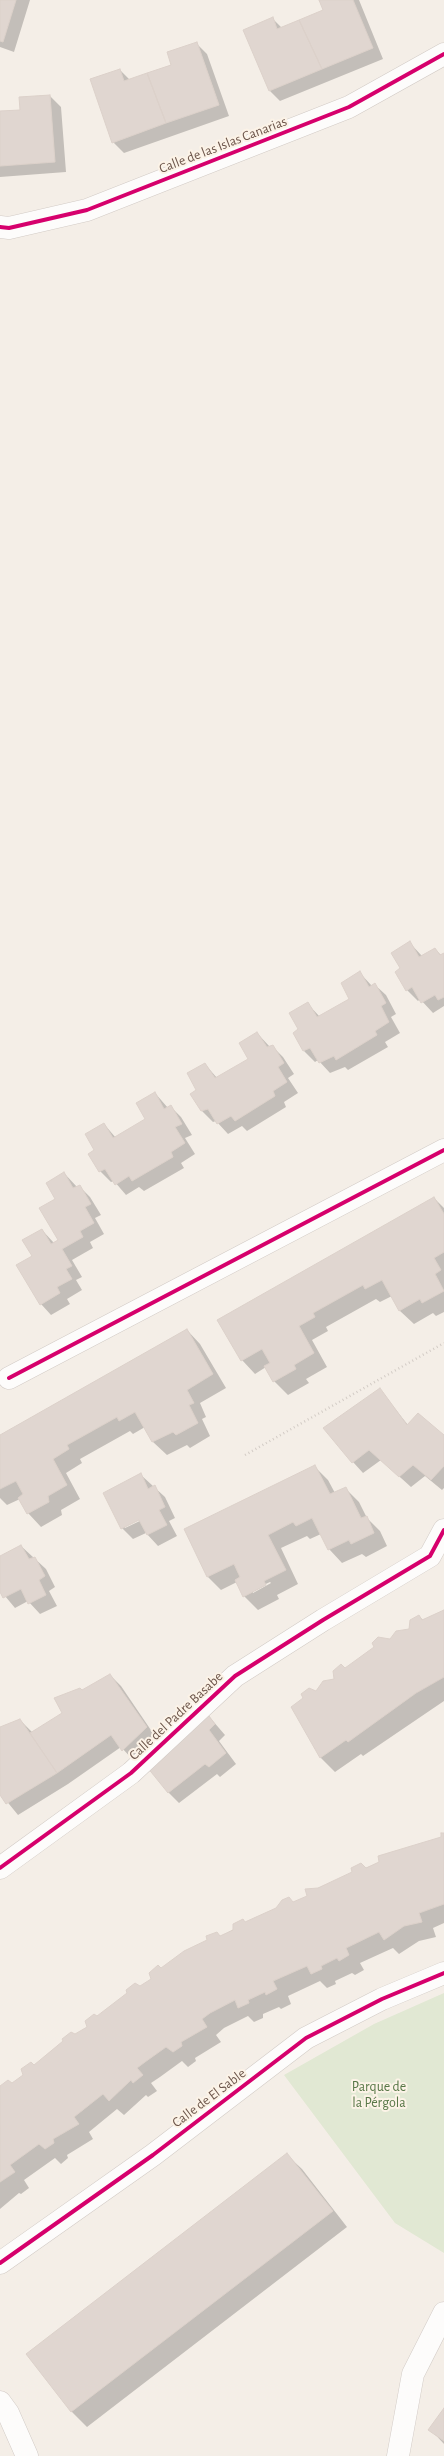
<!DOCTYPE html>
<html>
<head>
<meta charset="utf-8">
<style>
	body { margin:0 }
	canvas { display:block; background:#f4eee7 }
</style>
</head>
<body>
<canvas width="444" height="2456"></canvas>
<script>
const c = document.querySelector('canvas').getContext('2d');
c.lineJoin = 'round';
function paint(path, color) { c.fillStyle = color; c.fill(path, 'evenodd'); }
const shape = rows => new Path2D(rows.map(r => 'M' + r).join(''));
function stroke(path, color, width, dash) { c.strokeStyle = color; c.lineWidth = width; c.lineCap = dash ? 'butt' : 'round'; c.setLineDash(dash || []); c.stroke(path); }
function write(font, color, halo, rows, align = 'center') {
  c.font = font + ' "Alegreya Sans",sans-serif'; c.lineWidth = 4; c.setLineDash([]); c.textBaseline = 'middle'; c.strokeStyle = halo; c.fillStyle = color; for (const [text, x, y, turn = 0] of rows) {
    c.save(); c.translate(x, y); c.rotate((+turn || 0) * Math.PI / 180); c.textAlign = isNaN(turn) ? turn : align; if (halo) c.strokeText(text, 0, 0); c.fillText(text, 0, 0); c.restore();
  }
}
const green = shape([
	[444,1993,444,2253,395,2223,284,2075,374,2024]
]);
const shadow = shape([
	[0,0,30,0,14,52,0,47],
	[320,0,359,0,383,59,280,101,270,91,272,18,282,28,324,11],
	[196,43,207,54,229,116,124,153,113,142,120,70,130,80,172,65],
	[50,96,61,107,66,172,0,177,0,113,21,111],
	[409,942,422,956,435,949,441,955,444,954,444,1006,433,1013,420,999,418,1001,407,990,402,969],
	[359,972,372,986,375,985,386,995,396,1014,391,1017,400,1033,385,1042,388,1047,348,1070,345,1067,330,1073,318,1060,315,1062,304,1051,294,1033,299,1029,307,1003,320,1017,350,1000],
	[257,1033,270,1047,272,1046,283,1057,294,1074,288,1078,298,1093,284,1102,286,1107,247,1131,242,1126,228,1134,216,1121,213,1122,202,1111,192,1094,197,1090,205,1064,217,1078,249,1060],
	[155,1093,168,1108,170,1106,181,1117,192,1135,185,1138,195,1154,181,1163,184,1168,144,1191,139,1187,126,1195,114,1181,111,1182,100,1171,95,1150,104,1124,116,1138,146,1120],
	[64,1173,77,1187,79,1186,90,1197,101,1215,95,1218,104,1234,90,1242,93,1248,72,1260,82,1277,76,1280,82,1290,67,1299,70,1304,51,1315,41,1304,33,1256,42,1230,54,1243,59,1240,57,1199],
	[434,1198,444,1208,444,1312,436,1316,433,1313,414,1324,400,1311,392,1296,380,1302,376,1299,326,1327,328,1331,312,1340,327,1367,306,1379,309,1383,288,1395,274,1381,266,1367,255,1374,242,1360],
	[187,1330,200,1344,226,1388,200,1403,206,1417,202,1419,210,1436,190,1448,187,1445,167,1455,153,1442,145,1427,133,1434,130,1431,80,1459,82,1463,66,1473,80,1499,61,1510,62,1515,41,1527,28,1513,20,1499,7,1505,0,1498,0,1436],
	[380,1390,408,1425,444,1437,444,1488,442,1490,425,1476,411,1487,381,1460,363,1473,353,1462],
	[315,1467,328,1480,335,1493,345,1488,359,1502,367,1518,380,1531,387,1546,366,1557,362,1554,342,1563,329,1549,321,1534,310,1539,307,1536,281,1548,298,1584,277,1595,279,1599,258,1610,244,1596,237,1582,221,1590,207,1576],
	[270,1582,271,1583,253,1593,253,1590],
	[141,1475,165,1497,175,1518,169,1521,177,1536,158,1546,146,1533,133,1539,122,1528],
	[143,1517,144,1519,125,1528,125,1526],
	[21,1546,46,1569,55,1587,49,1591,57,1606,40,1614,28,1601,15,1608,0,1590,0,1557],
	[444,1611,444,1701,363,1756,361,1754,335,1772,320,1757,317,1692,335,1680,345,1669,410,1630,419,1616,423,1620],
	[110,1675,121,1686,157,1739,134,1761,121,1747,68,1784,18,1815,0,1793,0,1728,20,1720,32,1732,64,1714,82,1691],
	[206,1713,225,1735,219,1741,236,1764,220,1777,217,1774,179,1803,168,1792],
	[444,1834,444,1923,433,1928,436,1937,419,1941,399,1954,393,1948,360,1963,364,1970,355,1975,352,1973,335,1981,336,1984,327,1988,320,1981,288,1996,291,2004,281,2009,279,2007,263,2014,263,2018,254,2022,248,2016,224,2028,216,2035,221,2042,195,2058,196,2061,188,2067,182,2061,160,2077,151,2083,157,2091,148,2097,146,2095,124,2115,117,2109,89,2132,93,2139,67,2155,68,2158,61,2164,55,2158,24,2180,29,2188,21,2194,19,2193,0,2209,0,2087,12,2085,89,2027,97,2017,153,1979,161,1969,245,1923,308,1897,318,1888,380,1862,379,1856,442,1838],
	[287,2155,302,2169,347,2227,87,2427,72,2412,28,2355],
	[444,2409,444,2444,430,2429]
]);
const building = shape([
	[0,0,16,0,3,42,0,41,0,0],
	[319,0,353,0,373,48,322,69,299,20,323,10,319,0],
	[273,17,277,29,299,20,322,69,269,91,243,30,273,17],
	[197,42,219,105,166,123,147,73,171,65,167,52,197,42],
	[120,69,124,81,147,73,166,123,112,143,90,79,120,69],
	[50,95,55,162,0,166,0,111,20,110,19,97,50,95],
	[410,941,419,957,435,948,440,955,444,953,444,997,438,1000,435,995,421,1003,412,987,406,991,395,972,400,968,391,953,410,941],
	[360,971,369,987,375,983,386,1003,381,1006,389,1022,375,1031,377,1035,336,1060,334,1056,319,1063,310,1048,303,1051,293,1033,298,1029,289,1013,308,1002,317,1017,349,999,341,983,360,971],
	[257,1032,267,1047,273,1045,284,1063,278,1067,287,1082,273,1091,275,1096,235,1121,231,1116,217,1124,208,1109,201,1111,190,1094,196,1090,187,1073,205,1063,215,1078,248,1059,239,1043,257,1032],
	[155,1092,164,1109,171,1105,182,1124,175,1127,185,1143,171,1152,173,1157,132,1181,129,1176,115,1185,105,1169,99,1172,88,1154,94,1150,85,1134,104,1123,113,1138,145,1119,136,1103,155,1092],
	[64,1172,73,1188,80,1185,91,1204,85,1207,94,1223,80,1231,83,1237,62,1249,72,1266,66,1269,72,1279,57,1287,60,1293,40,1305,16,1265,32,1256,22,1240,42,1229,51,1244,58,1240,39,1208,55,1199,46,1183,64,1172],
	[434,1197,444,1214,444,1252,434,1258,441,1270,435,1274,444,1291,422,1303,420,1299,399,1311,382,1280,365,1289,363,1285,313,1313,315,1317,299,1326,314,1353,294,1365,296,1369,273,1382,264,1366,270,1363,262,1349,241,1361,217,1320,434,1197],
	[187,1329,213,1374,187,1390,194,1403,189,1405,198,1423,176,1435,173,1432,152,1442,135,1412,119,1421,117,1417,67,1445,69,1449,53,1459,67,1485,48,1496,49,1502,27,1514,18,1498,23,1494,16,1481,0,1489,0,1435,187,1329],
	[380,1388,407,1425,418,1413,444,1435,444,1466,431,1480,413,1465,399,1477,369,1450,352,1463,323,1428,380,1388],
	[315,1465,330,1494,346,1487,361,1518,367,1516,374,1533,351,1544,349,1540,328,1550,312,1518,296,1526,293,1522,268,1535,286,1570,264,1581,266,1585,243,1597,235,1580,240,1577,234,1564,207,1577,184,1529,315,1465],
	[141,1473,148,1489,155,1485,165,1507,159,1510,167,1525,147,1535,139,1520,121,1529,103,1493,141,1473],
	[21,1545,29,1559,35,1557,45,1576,39,1580,46,1595,28,1604,21,1589,3,1598,0,1592,0,1556,21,1545],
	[444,1610,444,1677,416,1693,348,1742,346,1740,320,1758,291,1707,303,1698,301,1694,309,1688,316,1691,323,1681,334,1679,333,1671,341,1664,345,1668,374,1647,372,1643,378,1637,390,1639,396,1631,409,1629,410,1620,419,1615,422,1620,444,1610],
	[110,1674,147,1727,122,1751,111,1735,57,1773,30,1733,62,1713,54,1698,80,1688,82,1690,110,1674],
	[206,1712,215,1724,209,1730,226,1753,209,1767,205,1764,168,1793,147,1767,206,1712],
	[20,1719,57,1773,6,1804,0,1795,0,1727,20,1719],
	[441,1833,444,1833,444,1904,419,1913,422,1922,404,1926,384,1940,379,1932,346,1948,349,1955,339,1961,337,1958,321,1966,322,1969,311,1974,307,1966,273,1981,277,1989,266,1995,265,1992,248,2000,249,2003,238,2008,235,2000,210,2013,202,2019,207,2027,181,2042,182,2046,173,2052,166,2047,145,2062,137,2068,143,2075,133,2083,131,2080,109,2101,103,2094,74,2117,79,2124,53,2139,54,2143,45,2149,39,2144,10,2165,15,2172,0,2182,0,2086,8,2080,12,2083,23,2075,21,2069,31,2062,34,2065,63,2041,62,2039,71,2032,75,2034,87,2027,85,2021,94,2014,97,2016,127,1993,126,1990,135,1983,140,1986,151,1979,149,1973,158,1965,161,1968,184,1951,207,1940,206,1936,217,1932,220,1936,233,1930,233,1924,243,1919,245,1922,276,1908,282,1900,289,1897,293,1902,307,1896,305,1889,318,1888,352,1872,351,1868,361,1863,366,1868,379,1862,378,1856,441,1837,441,1833],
	[287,2153,333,2211,71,2412,26,2354,287,2153],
	[444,2408,444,2441,428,2430,444,2408]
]);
const path = shape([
	[245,1455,444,1343]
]);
const street = shape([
	[0,227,9,228,87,210,349,107,444,54],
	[9,1378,444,1150],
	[0,1868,131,1773,235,1676,323,1620,430,1556,444,1530],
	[0,2263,153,2155,306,2038,382,1999,444,1973],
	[0,2402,8,2413,27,2456],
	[398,2456,413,2374,444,2313]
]);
const cycleway = shape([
	[0,227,9,228,87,210,349,107,444,54],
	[9,1378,444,1150],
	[0,1868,131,1773,235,1676,323,1620,430,1556,444,1530],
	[0,2263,153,2155,306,2038,382,1999,444,1973]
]);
const streetNames = [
	["Calle de las Islas Canarias",223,145,-21],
	["Calle del Padre Basabe",176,1716,-43],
	["Calle de El Sable",209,2098,-37]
];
const parkNames = [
	["Parque de",379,2087],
	["la Pérgola",379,2103]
];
paint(green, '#e1e8d3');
paint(shadow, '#0003');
paint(building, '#e0d6d0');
stroke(building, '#dcd1ca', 1);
stroke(street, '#d2cbc6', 23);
stroke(path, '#d3ccc6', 2.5, [1, 3]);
stroke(street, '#fdfcfb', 22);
stroke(cycleway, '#d6006c', 4);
write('14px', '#6d564b', '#fcf3e7', streetNames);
write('14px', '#587848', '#fcf3e7', parkNames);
</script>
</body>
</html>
